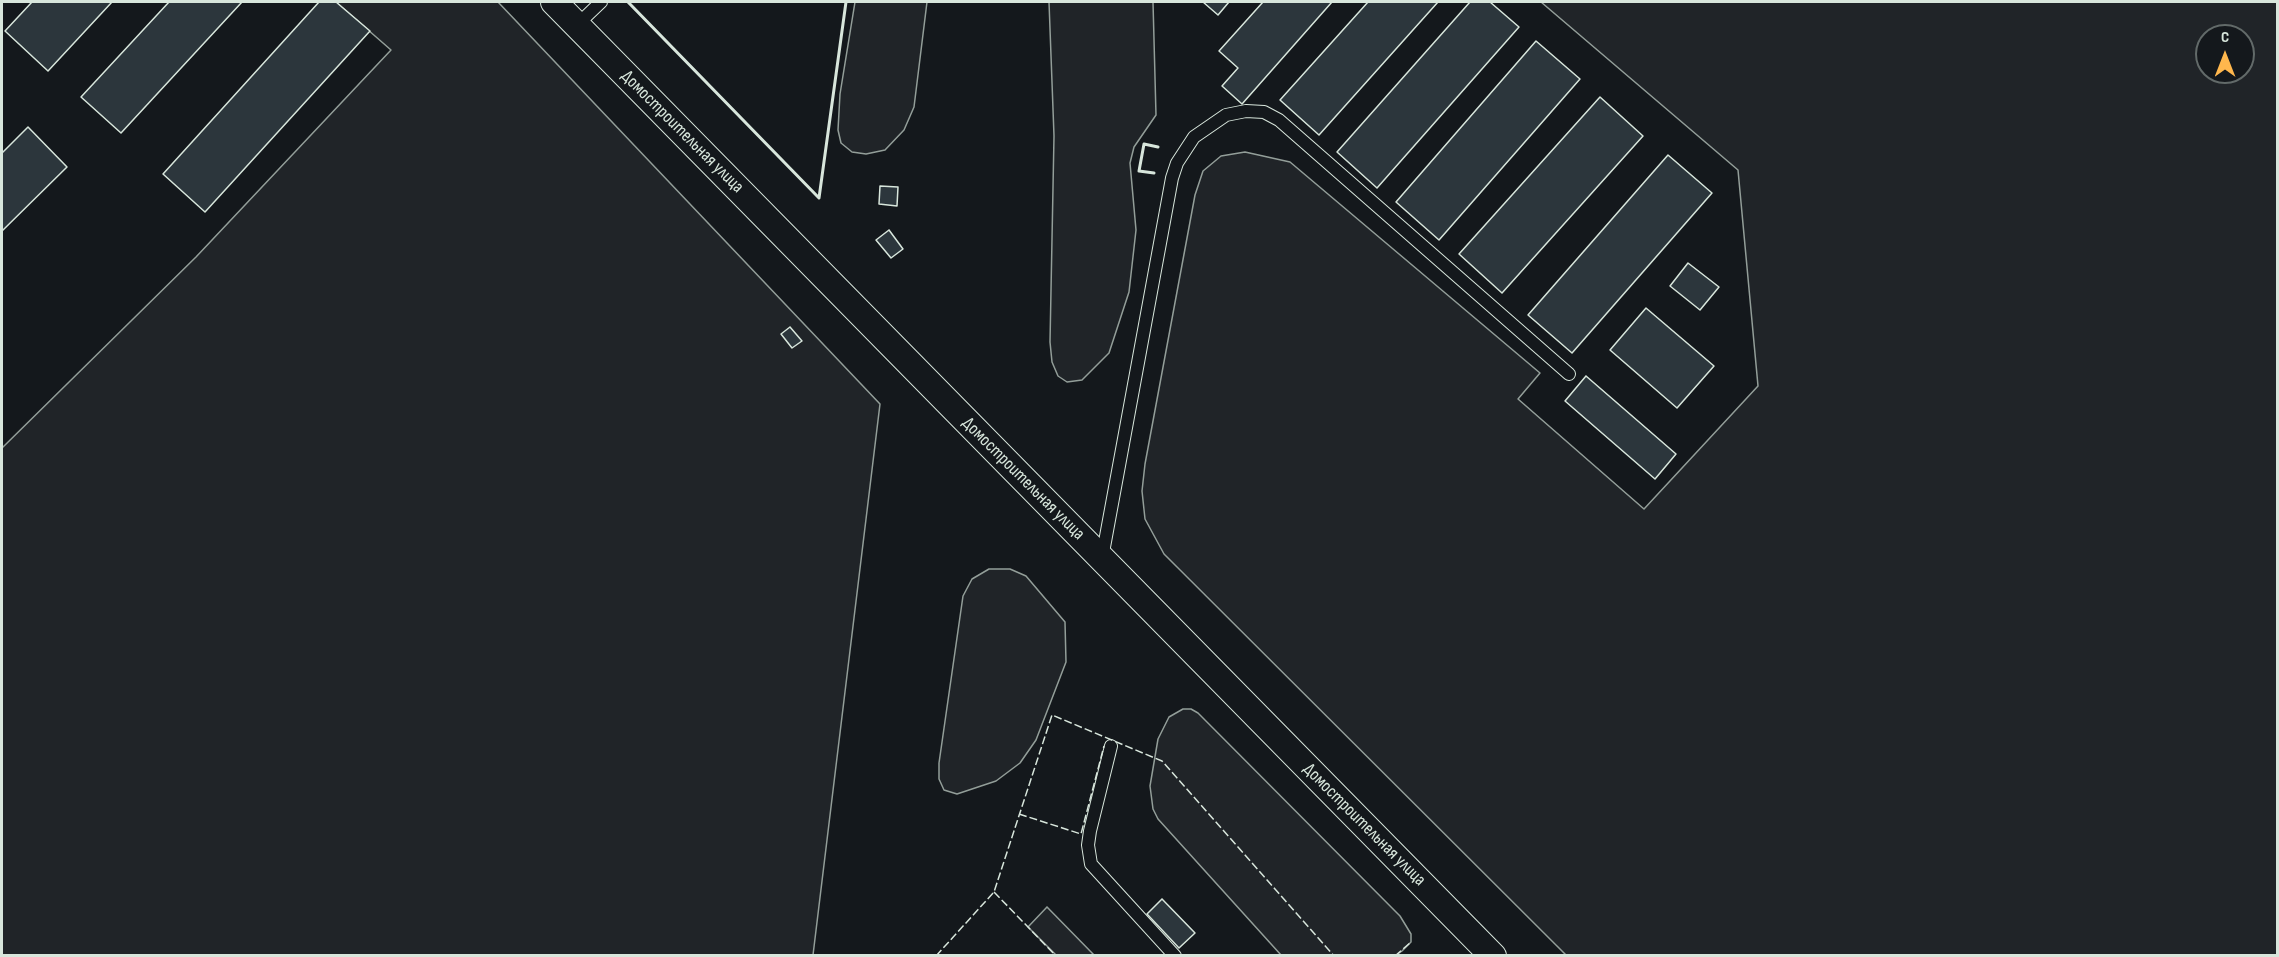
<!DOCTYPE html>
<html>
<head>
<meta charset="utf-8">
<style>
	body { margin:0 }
	#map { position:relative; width:2279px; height:957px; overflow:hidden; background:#14181c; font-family:"Sofia Sans Condensed",sans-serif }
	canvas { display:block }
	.frame { position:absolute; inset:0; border:3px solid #d8e6dc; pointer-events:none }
	.north { position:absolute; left:2195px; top:24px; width:60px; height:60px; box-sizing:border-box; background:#14181c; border:2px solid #626a69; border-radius:50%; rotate:0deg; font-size:16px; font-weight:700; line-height:24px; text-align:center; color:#d8e6dc }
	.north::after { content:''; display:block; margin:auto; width:21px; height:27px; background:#ffb74d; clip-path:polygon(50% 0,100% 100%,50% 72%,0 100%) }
</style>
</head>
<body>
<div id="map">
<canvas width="2279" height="957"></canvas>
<div class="frame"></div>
<div class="north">С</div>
</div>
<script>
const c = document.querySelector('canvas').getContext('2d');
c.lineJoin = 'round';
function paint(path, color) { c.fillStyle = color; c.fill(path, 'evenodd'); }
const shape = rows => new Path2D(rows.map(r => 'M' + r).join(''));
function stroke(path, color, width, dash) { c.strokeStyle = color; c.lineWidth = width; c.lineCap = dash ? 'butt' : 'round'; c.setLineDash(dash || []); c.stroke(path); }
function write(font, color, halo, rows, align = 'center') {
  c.font = font + ' "Sofia Sans Condensed",sans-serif'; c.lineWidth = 4.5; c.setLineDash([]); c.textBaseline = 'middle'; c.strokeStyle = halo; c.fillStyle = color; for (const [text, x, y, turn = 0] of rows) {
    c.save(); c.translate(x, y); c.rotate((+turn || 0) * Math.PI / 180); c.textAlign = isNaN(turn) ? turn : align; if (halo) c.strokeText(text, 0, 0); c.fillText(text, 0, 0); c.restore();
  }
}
const green = shape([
	[336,2,498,2,880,404,813,955,2,956,2,448,196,257,391,50,336,2],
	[855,2,927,2,914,107,904,130,885,150,866,154,852,152,841,143,838,130,840,94,855,2],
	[1049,2,1153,2,1156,115,1134,147,1130,163,1136,230,1129,292,1109,353,1082,380,1067,382,1058,376,1052,362,1050,342,1054,136,1049,2],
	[1541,2,2277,2,2277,955,1566,955,1164,554,1145,519,1142,491,1145,464,1195,195,1203,171,1221,156,1245,152,1290,162,1540,373,1518,399,1644,509,1758,386,1738,170,1541,2],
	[2207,36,2243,36,2243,72,2207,72,2207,36],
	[989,569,1010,569,1026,576,1065,622,1066,662,1036,740,1020,763,996,781,957,794,944,790,939,779,939,763,963,596,972,579,989,569],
	[1183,709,1191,709,1198,713,1400,916,1411,934,1411,942,1402,951,1395,956,1281,955,1158,819,1153,809,1150,786,1158,739,1169,717,1183,709],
	[1047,907,1094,955,1056,955,1028,927,1047,907]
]);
const building = shape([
	[32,2,112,2,48,71,5,31,32,2],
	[169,2,242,2,121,133,81,97,169,2],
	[319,2,336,2,370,31,205,212,163,174,319,2],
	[1203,2,1229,2,1218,15,1203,2],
	[1263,2,1332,2,1242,104,1222,86,1238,68,1219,51,1263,2],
	[1368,2,1438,2,1319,135,1280,100,1368,2],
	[1470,2,1490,2,1519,27,1377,188,1337,152,1470,2],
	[1536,41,1580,79,1439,240,1396,202,1536,41],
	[1600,97,1643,136,1502,293,1459,254,1600,97],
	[28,127,67,167,2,231,2,153,28,127],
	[1668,155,1712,193,1572,353,1528,315,1668,155],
	[880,186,898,187,897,206,879,204,880,186],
	[889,230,903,249,891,258,876,240,889,230],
	[1688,263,1719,287,1700,310,1670,286,1688,263],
	[1646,308,1714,366,1677,408,1610,350,1646,308],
	[790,327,802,341,792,348,781,334,790,327],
	[1586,376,1676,454,1655,479,1565,401,1586,376],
	[1162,899,1195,933,1179,948,1147,914,1162,899]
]);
const service = shape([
	[577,25,601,2],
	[1102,558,1172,178,1177,163,1194,137,1226,115,1246,111,1264,112,1279,120,1569,374],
	[1111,746,1090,831,1088,845,1091,864,1175,956]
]);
const minor = shape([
	[554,2,1493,956]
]);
const fence = shape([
	[1019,814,1081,834,1104,746],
	[994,892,1056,956],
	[936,956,994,892,1052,715,1162,761,1334,956],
	[1395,956,1411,942]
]);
const wall = shape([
	[628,2,819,198,846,2],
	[1154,173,1139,171,1144,144,1158,147]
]);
const streetNames = [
	["Домостроительная улица",682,132,45],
	["Домостроительная улица",1023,479,45],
	["Домостроительная улица",1364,825,45]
];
paint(green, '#202428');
stroke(green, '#939e99', 1.5);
paint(building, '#2c363c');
stroke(building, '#d8e6dc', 1.5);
stroke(service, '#d8e6dc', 14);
stroke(minor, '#d8e6dc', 28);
stroke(service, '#14181c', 12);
stroke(minor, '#14181c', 26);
stroke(fence, '#d8e6dc', 1.5, [8, 3]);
stroke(wall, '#d8e6dc', 3);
write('18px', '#d8e6dc', '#14181c', streetNames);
</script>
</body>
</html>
